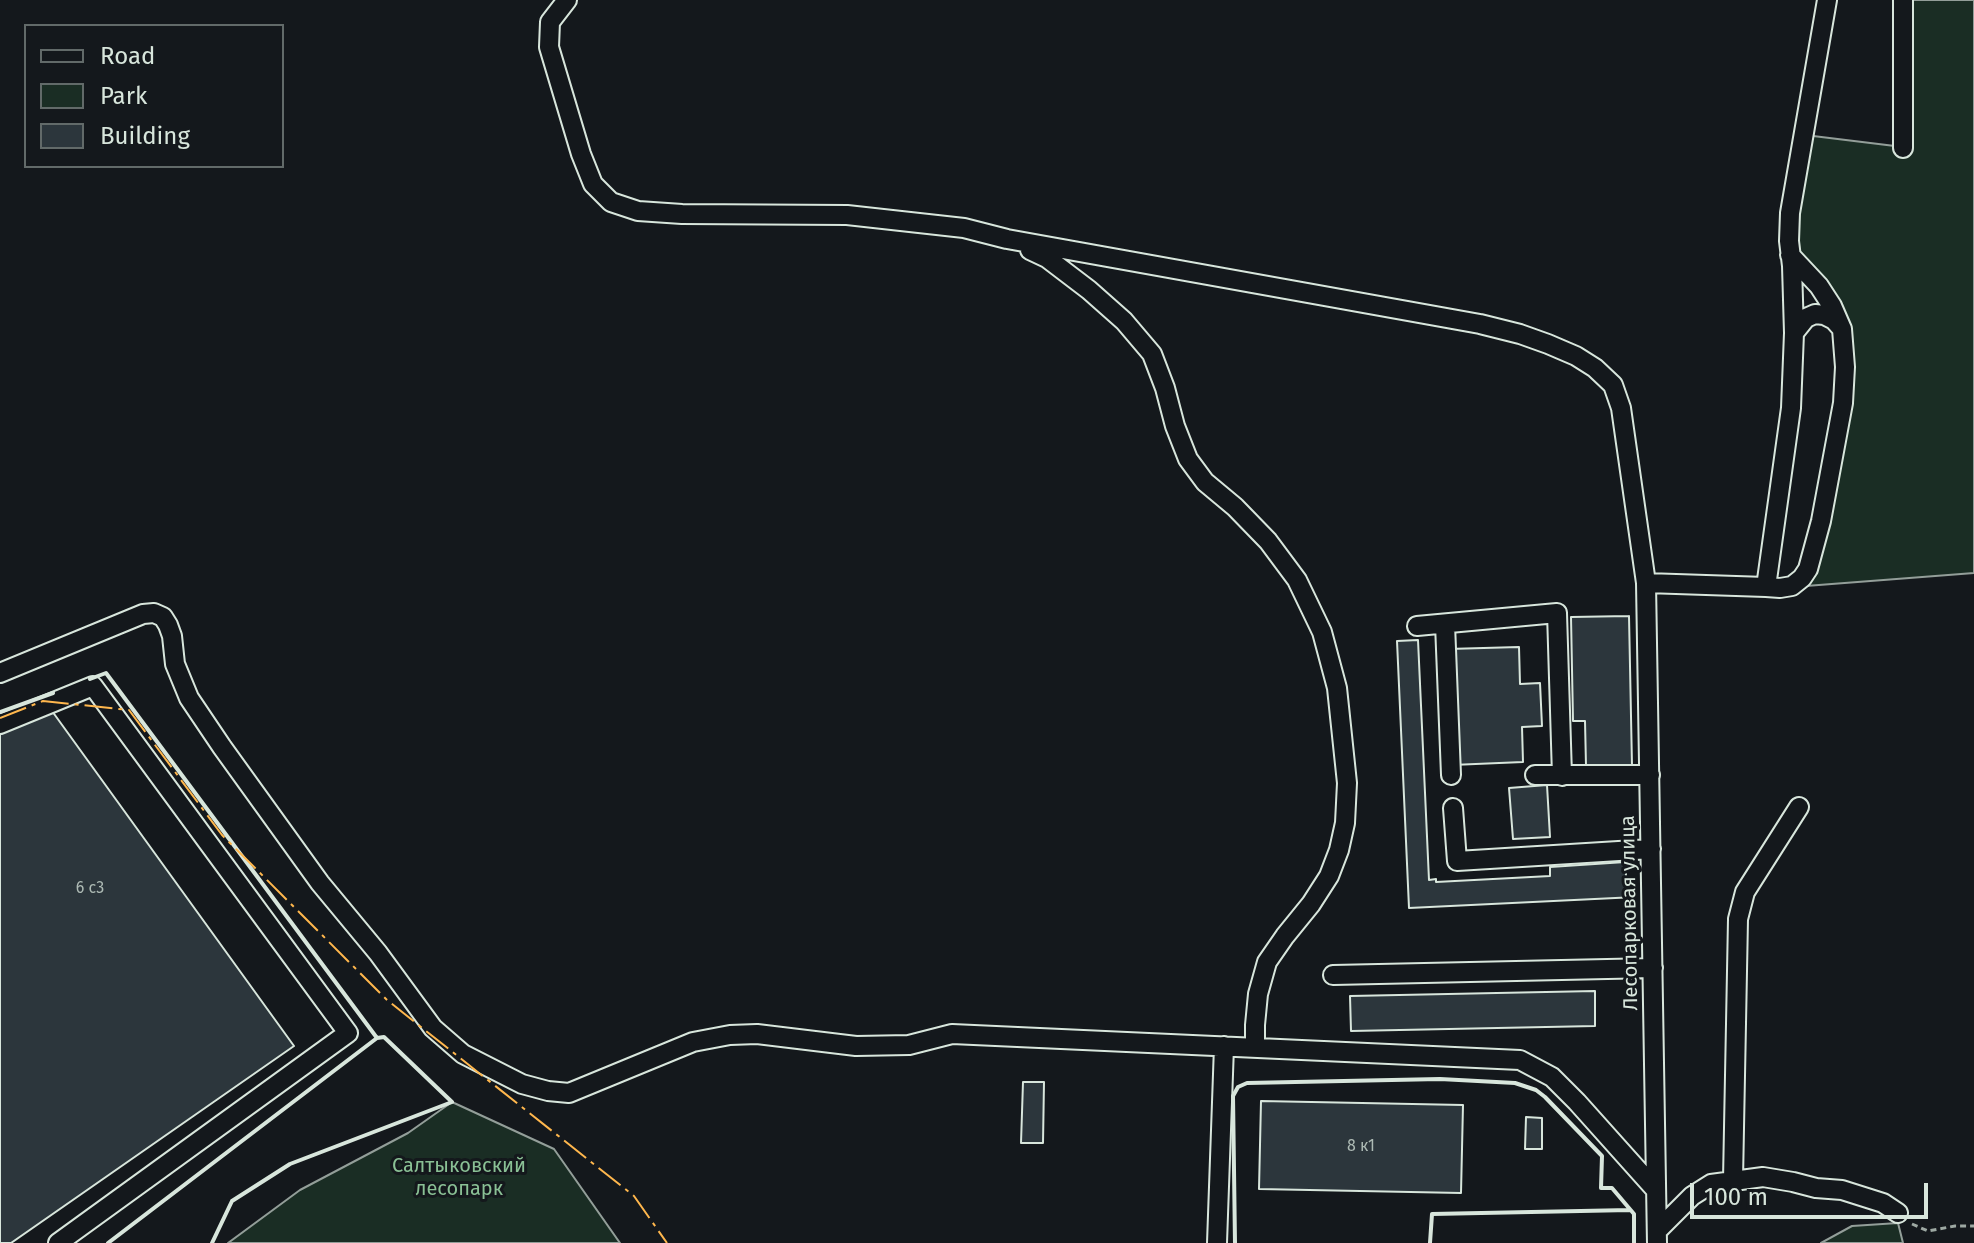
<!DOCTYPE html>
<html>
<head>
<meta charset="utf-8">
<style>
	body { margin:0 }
	#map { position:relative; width:1974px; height:1243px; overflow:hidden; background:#14181c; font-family:"Fira Sans",sans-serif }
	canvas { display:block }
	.legend { position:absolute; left:24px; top:24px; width:260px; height:144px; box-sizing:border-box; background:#14181c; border:2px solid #626a69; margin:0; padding:10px 14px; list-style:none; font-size:24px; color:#d8e6dc }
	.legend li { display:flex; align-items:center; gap:16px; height:40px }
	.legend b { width:40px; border:2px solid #626a69 }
	.scale { position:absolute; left:1690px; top:1183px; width:238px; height:36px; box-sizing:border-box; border:4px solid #d8e6dc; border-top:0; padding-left:10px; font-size:24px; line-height:28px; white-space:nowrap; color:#d8e6dc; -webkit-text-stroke:6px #14181c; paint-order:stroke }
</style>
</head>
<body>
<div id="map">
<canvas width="1974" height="1243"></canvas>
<ul class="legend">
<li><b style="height:10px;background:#14181c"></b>Road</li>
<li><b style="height:22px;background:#1a2d24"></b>Park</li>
<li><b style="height:22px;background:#2c363c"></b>Building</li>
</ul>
<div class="scale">100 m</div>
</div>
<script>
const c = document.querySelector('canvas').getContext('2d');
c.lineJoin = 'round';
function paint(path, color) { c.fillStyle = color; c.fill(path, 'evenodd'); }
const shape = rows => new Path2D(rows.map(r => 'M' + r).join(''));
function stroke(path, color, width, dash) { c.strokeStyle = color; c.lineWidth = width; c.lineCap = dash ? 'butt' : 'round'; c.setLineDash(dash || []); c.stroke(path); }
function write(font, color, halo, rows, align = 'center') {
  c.font = font + ' "Fira Sans",sans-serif'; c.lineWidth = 6; c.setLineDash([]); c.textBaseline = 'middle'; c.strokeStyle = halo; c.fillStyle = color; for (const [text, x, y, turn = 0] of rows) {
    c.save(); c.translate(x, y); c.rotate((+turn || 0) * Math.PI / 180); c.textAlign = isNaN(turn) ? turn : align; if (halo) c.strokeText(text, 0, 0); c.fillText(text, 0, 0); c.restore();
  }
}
const green = shape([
	[1903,0,1974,0,1974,573,1780,588,1808,568,1844,340,1790,255,1805,135,1903,147,1903,0],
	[452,1102,554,1149,620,1243,228,1243,300,1190,408,1133,452,1102],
	[1898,1223,1903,1243,1821,1243,1852,1226,1898,1223]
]);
const building = shape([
	[1629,616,1632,766,1586,766,1585,721,1573,721,1571,617,1629,616],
	[1418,640,1429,880,1436,879,1436,882,1550,876,1550,867,1625,862,1627,889,1635,889,1636,897,1409,908,1397,641,1418,640],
	[1519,647,1520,684,1540,683,1542,726,1522,727,1523,762,1452,765,1448,649,1519,647],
	[52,711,294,1046,11,1243,0,1243,0,732,52,711],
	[1547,785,1550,837,1513,839,1509,788,1547,785],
	[1595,991,1595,1026,1351,1031,1350,996,1595,991],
	[1023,1082,1044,1082,1043,1143,1021,1143,1023,1082],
	[1261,1101,1463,1105,1461,1193,1259,1189,1261,1101],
	[1526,1117,1542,1118,1542,1149,1525,1149,1526,1117]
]);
const path = shape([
	[1912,1224,1928,1231,1955,1226,1974,1226]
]);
const minor = shape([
	[567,0,550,22,549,47,581,154,593,184,611,202,638,211,682,214,847,215,964,228,1007,239,1480,324,1520,334,1548,344,1576,356,1595,368,1613,385,1621,408,1646,583,1766,587,1791,408,1794,333,1792,266,1789,241,1790,213,1827,0],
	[1903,0,1903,148],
	[1030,250,1047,258,1089,290,1124,321,1152,354,1165,388,1175,426,1188,459,1205,482,1235,507,1268,541,1297,580,1322,632,1337,688,1347,783,1345,823,1339,850,1329,876,1311,904,1285,936,1267,962,1258,994,1255,1025,1255,1048],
	[1794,333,1806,318,1815,314,1824,315,1834,320,1842,329],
	[1646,583,1657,1243],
	[1766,587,1780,588,1792,586,1802,578,1808,569,1821,521,1843,403,1845,367,1842,329,1832,306,1819,286,1790,255],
	[1445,624,1451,775],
	[1417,626,1557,613,1562,776],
	[0,673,143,614,154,613,163,617,168,625,172,636,175,664,189,698,222,747,320,883,378,953,433,1028,463,1054,522,1084,548,1091,569,1093,693,1042,730,1035,757,1034,856,1046,909,1045,952,1034,1520,1060,1552,1077,1577,1102,1654,1188],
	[0,724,93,686,348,1033,58,1243],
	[1535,775,1650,775],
	[1453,808,1457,861,1651,849],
	[1333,975,1653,968],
	[1733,1180,1738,919,1745,892,1799,807],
	[1657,1231,1692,1196,1711,1184,1763,1177,1793,1182,1816,1188,1842,1190,1883,1203,1898,1213],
	[1217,1243,1224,1046]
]);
const wall = shape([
	[90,679,106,673,377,1038,384,1037,452,1102,290,1164,232,1201,212,1243],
	[0,712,53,693],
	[108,1243,377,1038],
	[1235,1243,1233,1096,1238,1087,1247,1083,1440,1079,1515,1083,1536,1090,1545,1097,1602,1156,1601,1188,1612,1188,1634,1214,1634,1243],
	[1430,1243,1432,1214,1630,1210]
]);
const power = shape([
	[0,718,43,701,129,710,222,835,387,1000,634,1196,667,1243]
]);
const numberNames = [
	["6 с3",90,889],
	["8 к1",1361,1147]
];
const streetNames = [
	["Лесопарковая улица",1630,913,-91]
];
const parkNames = [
	["Салтыковский",459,1166],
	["лесопарк",459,1189]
];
paint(green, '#1a2d24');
stroke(green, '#939e99', 2);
paint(building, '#2c363c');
stroke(building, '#d8e6dc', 2);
stroke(minor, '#d8e6dc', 22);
stroke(path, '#9da8a2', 3, [6, 4]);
stroke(minor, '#14181c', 18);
stroke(wall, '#d8e6dc', 4);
stroke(power, '#ffb74d', 2, [28, 6, 4, 6]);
write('16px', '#adbab4', null, numberNames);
write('20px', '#d8e6dc', '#14181c', streetNames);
write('20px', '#8ac095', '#14181c', parkNames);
</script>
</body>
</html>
